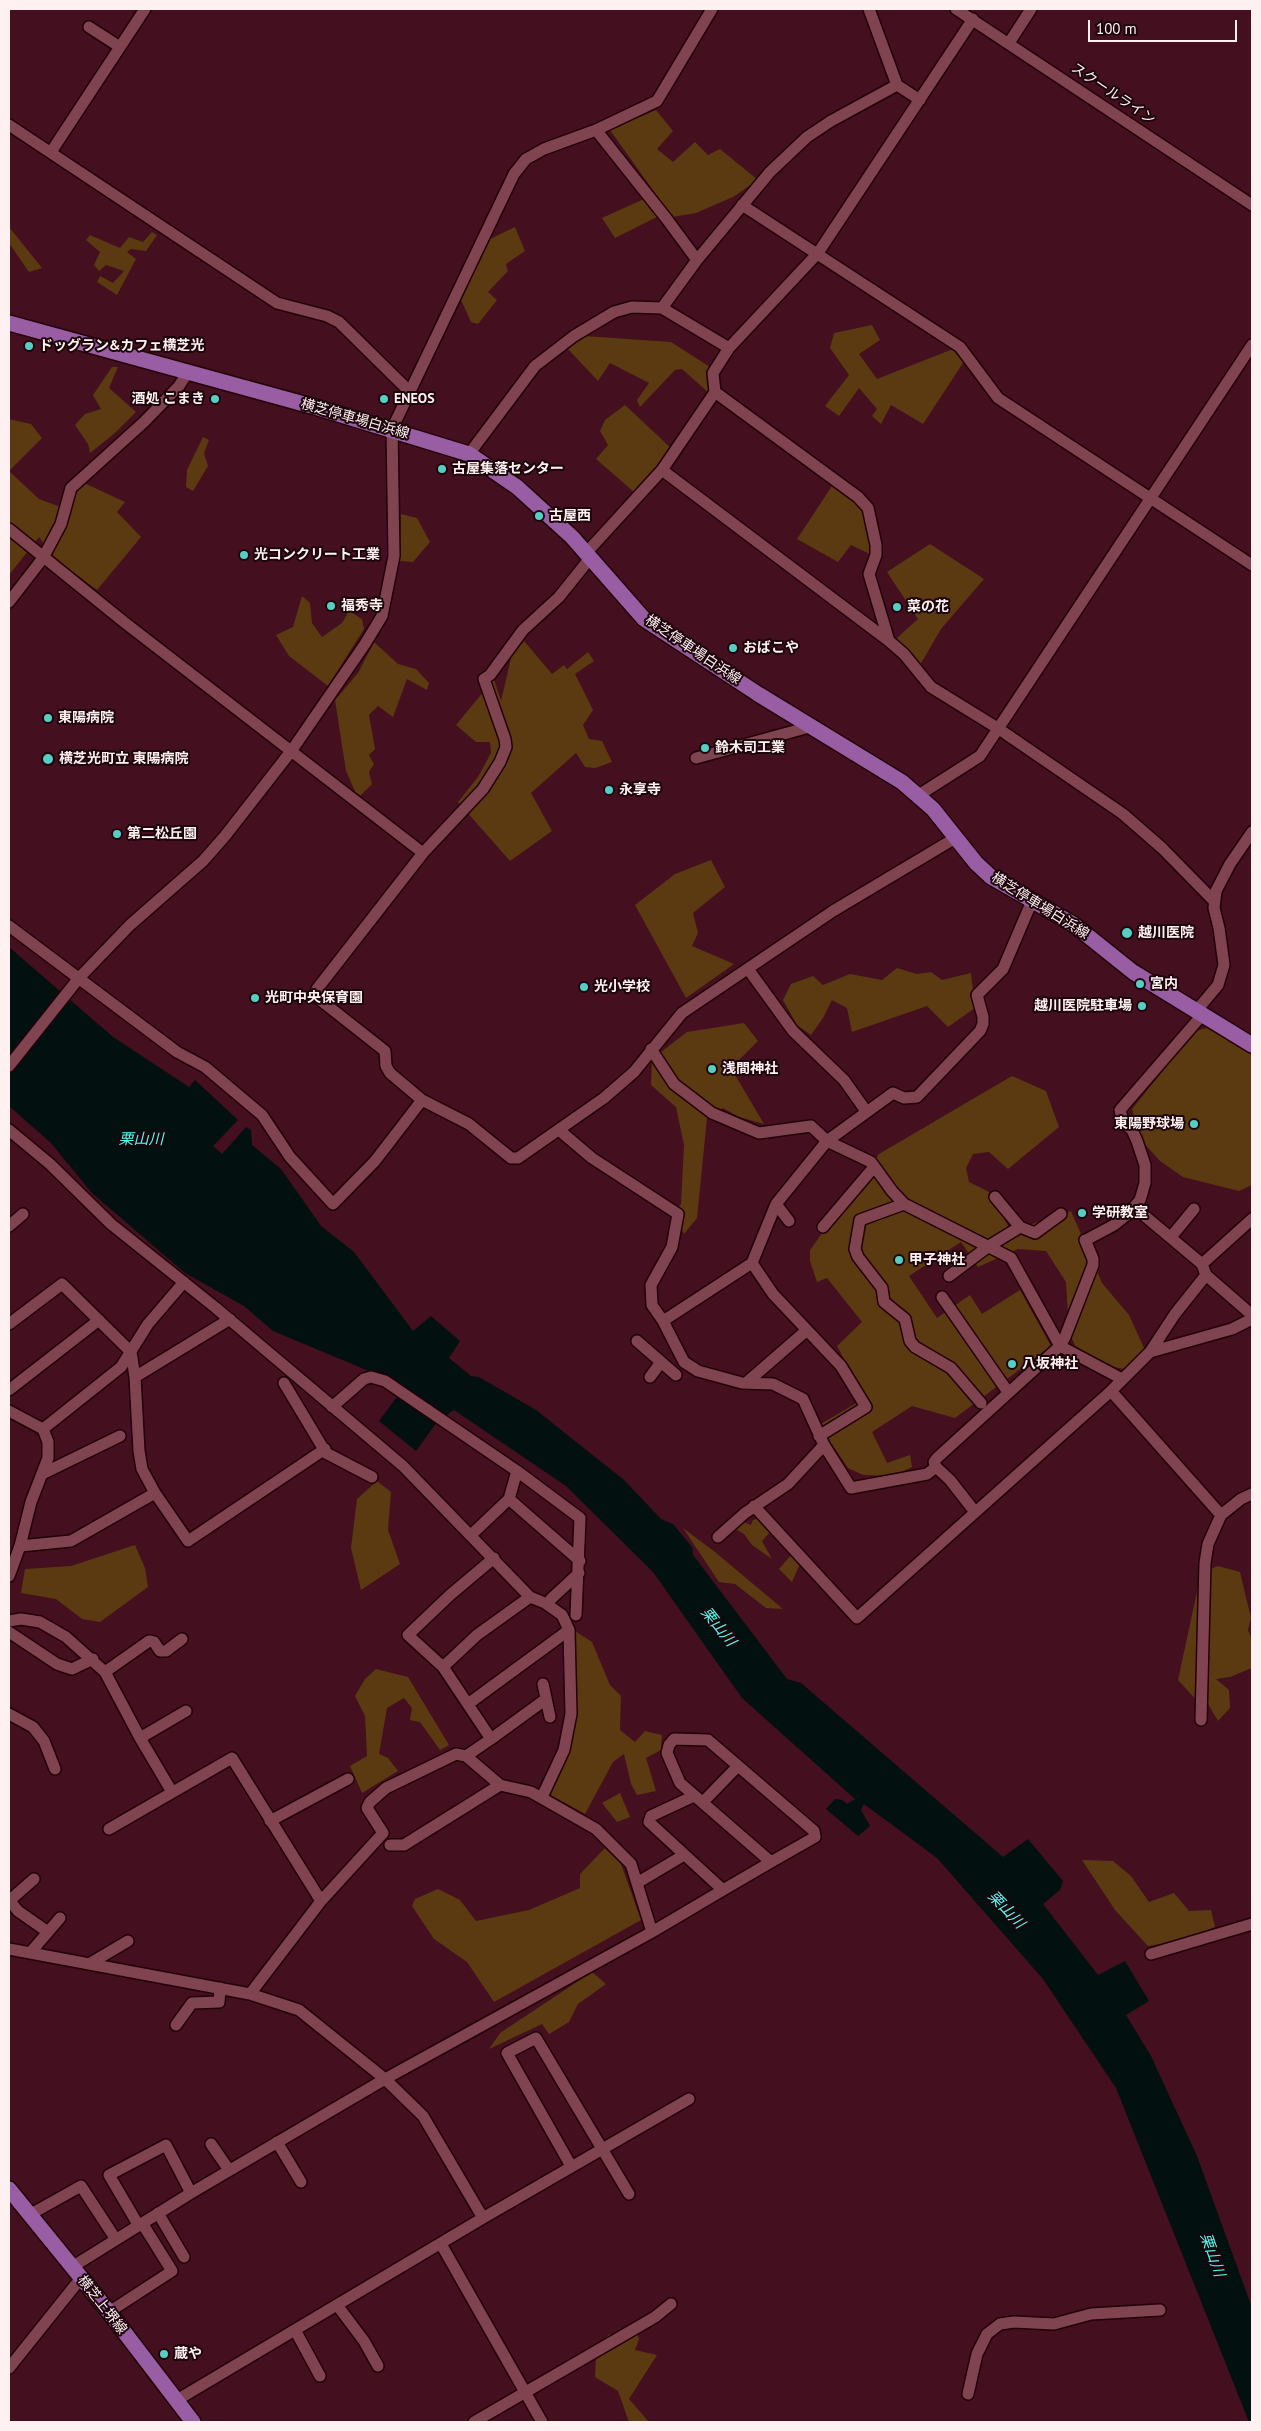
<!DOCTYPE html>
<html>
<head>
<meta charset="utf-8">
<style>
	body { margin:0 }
	#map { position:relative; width:1261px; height:2431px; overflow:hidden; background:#440f1e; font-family:"PT Sans",sans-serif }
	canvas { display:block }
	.frame { position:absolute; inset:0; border:10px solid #fff0f2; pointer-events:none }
	.scale { position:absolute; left:1088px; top:20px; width:149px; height:22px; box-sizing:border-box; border:2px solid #fff0f2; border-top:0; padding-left:6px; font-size:15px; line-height:18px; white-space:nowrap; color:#fff0f2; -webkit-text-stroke:4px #1c060b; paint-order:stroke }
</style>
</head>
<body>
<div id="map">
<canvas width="1261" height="2431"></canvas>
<div class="frame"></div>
<div class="scale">100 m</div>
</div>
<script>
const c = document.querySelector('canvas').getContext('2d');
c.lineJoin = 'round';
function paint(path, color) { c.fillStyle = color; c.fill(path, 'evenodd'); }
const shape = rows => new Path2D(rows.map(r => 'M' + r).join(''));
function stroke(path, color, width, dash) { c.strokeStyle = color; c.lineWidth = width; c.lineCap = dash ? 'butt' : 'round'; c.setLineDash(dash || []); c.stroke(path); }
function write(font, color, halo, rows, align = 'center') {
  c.font = font + ' "PT Sans","Noto Sans JP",sans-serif'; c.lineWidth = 4; c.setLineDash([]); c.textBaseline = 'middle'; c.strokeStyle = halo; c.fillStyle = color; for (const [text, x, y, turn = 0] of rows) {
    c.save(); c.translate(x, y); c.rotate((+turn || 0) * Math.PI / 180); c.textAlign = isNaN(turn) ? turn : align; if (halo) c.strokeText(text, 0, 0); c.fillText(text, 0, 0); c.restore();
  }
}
const green = shape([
	[656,110,673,131,657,149,673,162,695,142,708,155,720,149,758,180,733,197,696,213,672,217,610,130],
	[644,199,657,217,615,238,602,218],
	[9,227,42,268,29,272,9,243],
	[515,227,525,251,506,264,508,271,488,292,497,300,478,324,471,322,458,293,488,240],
	[152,232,157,235,146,251,131,249,127,252,136,259,117,295,97,282,100,276,113,283,124,271,106,265,99,271,94,265,100,252,86,240,90,235,120,248,129,237,143,242],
	[872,325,880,340,859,354,877,379,953,349,965,360,923,424,891,405,881,424,872,416,877,409,859,388,839,416,825,406,849,375,830,348,834,333],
	[584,336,671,342,710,367,709,393,682,369,675,370,640,407,637,400,649,383,610,363,598,381,567,348],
	[112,367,118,367,109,388,136,412,115,433,90,453,88,444,75,425,85,414,101,409,93,395],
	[625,405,672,449,634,492,596,459,608,445,600,431,605,420],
	[9,419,31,424,42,438,9,471,39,499,69,510,73,495,84,483,125,502,117,512,141,537,97,590,55,559,39,537,9,575],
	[203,437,209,440,204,453,208,466,193,491,186,487,187,470],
	[832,486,861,508,870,535,872,555,851,545,838,562,797,539],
	[401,514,417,518,430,542,413,562,400,561],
	[930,544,984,579,941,629,920,665,897,638,918,619,887,572],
	[302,596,310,603,312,623,322,637,342,623,349,611,362,619,364,629,328,686,289,656,276,635,293,627],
	[524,641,552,674,564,665,567,669,588,652,594,661,575,674,593,710,583,725,589,739,602,741,612,762,595,768,585,767,576,753,531,793,552,831,510,861,458,802,478,777,491,753,490,742,476,742,456,725,494,679,501,701,512,654],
	[374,642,398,664,416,669,429,683,427,690,407,679,393,717,378,706,369,715,375,749,369,755,374,764,369,772,372,784,358,798,346,771,335,700,358,673],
	[711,860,725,887,693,913,698,933,692,946,734,964,686,998,635,905,675,874],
	[897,968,917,974,931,972,942,980,971,973,975,1008,948,1027,927,1006,852,1032,847,1008,832,1000,823,1018,811,1035,797,1025,783,1000,791,984,813,976,823,985,850,974,882,980],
	[744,1023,758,1041,731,1068,764,1124,739,1117,723,1108,707,1118,697,1218,684,1234,674,1212,681,1204,684,1145,676,1107,651,1085,652,1059,687,1032],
	[1207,1028,1252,1054,1252,1185,1239,1191,1183,1177,1160,1161,1141,1140,1132,1109,1195,1031],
	[1012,1076,1046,1091,1059,1127,1008,1169,989,1152,973,1154,966,1168,969,1182,989,1192,1011,1231,1071,1211,1102,1283,1129,1315,1145,1350,1124,1369,1102,1365,1076,1347,1069,1333,1066,1282,1046,1251,1018,1249,978,1267,961,1242,909,1276,937,1318,970,1295,982,1314,1020,1290,1051,1346,955,1418,912,1406,872,1432,887,1463,910,1455,912,1467,893,1476,863,1475,848,1468,819,1425,865,1398,837,1346,862,1322,827,1278,817,1282,810,1261,810,1250,879,1154],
	[377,1481,391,1492,388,1530,400,1564,361,1590,351,1548,357,1499],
	[766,1516,773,1529,762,1541,772,1559,752,1545,744,1534,737,1530,727,1536,734,1518,751,1525,753,1520],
	[683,1528,715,1552,783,1609,766,1608,735,1584,719,1582],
	[135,1545,145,1568,148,1587,100,1622,82,1619,56,1599,21,1593,25,1569,71,1566],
	[792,1554,800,1564,792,1582,779,1569],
	[1218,1566,1240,1572,1251,1618,1248,1630,1252,1639,1252,1668,1230,1677,1216,1679,1229,1690,1230,1708,1218,1721,1208,1704,1200,1704,1178,1680,1201,1573],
	[575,1631,592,1642,610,1685,621,1696,620,1730,635,1742,645,1731,662,1735,661,1750,646,1758,656,1791,637,1795,631,1784,624,1754,613,1762,585,1814,549,1794,569,1748],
	[376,1669,408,1677,449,1745,440,1750,420,1722,410,1720,412,1708,404,1698,387,1708,379,1754,388,1758,398,1771,362,1793,350,1766,367,1756,365,1716,355,1696,365,1679],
	[620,1793,630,1817,617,1822,602,1803],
	[605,1848,621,1864,641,1920,494,2002,467,1962,434,1939,412,1906,415,1899,438,1889,460,1900,476,1921,529,1910,580,1888,580,1874],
	[1082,1860,1113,1861,1131,1876,1149,1902,1174,1893,1189,1911,1211,1910,1215,1927,1174,1942,1148,1946,1115,1910],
	[592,1972,606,1984,578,2004,569,2022,549,2034,542,2024,489,2049,500,2033],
	[636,2329,639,2339,635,2350,657,2355,629,2399,649,2422,629,2422,618,2391,595,2377,596,2357,608,2335]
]);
const water = shape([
	[9,947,113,1037,189,1087,195,1080,238,1120,213,1146,222,1154,246,1127,251,1130,252,1145,281,1169,321,1226,354,1252,413,1331,431,1316,460,1341,449,1358,471,1376,479,1377,536,1410,624,1480,661,1519,673,1524,692,1547,693,1555,787,1679,801,1683,1003,1857,1028,1839,1063,1881,1060,1890,1043,1904,1098,1975,1125,1961,1149,2001,1126,2015,1151,2056,1197,2156,1252,2308,1252,2422,1249,2422,1116,2088,1043,1979,937,1858,864,1804,861,1810,870,1826,858,1836,826,1809,835,1799,842,1800,847,1804,855,1799,742,1698,653,1572,566,1486,454,1410,437,1422,416,1451,379,1421,405,1386,273,1331,244,1306,185,1273,92,1193,51,1143,9,1106]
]);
const minor = shape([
	[869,9,897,85,920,100],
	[956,9,1252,205],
	[89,27,120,47],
	[1009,43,1031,9],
	[9,125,277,303,327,316,339,322,409,391],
	[596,130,666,218,697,260,662,308],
	[51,152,145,9],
	[742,205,960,347,998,398,1252,565],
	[697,260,770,172,807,137,831,121,897,85],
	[715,392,858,497,868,508,876,545,876,555,869,574,889,641],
	[469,454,535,366,574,336,614,312,632,307,662,308,729,348],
	[662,470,889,641,904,654,931,687,999,729,1123,814,1162,848,1214,901],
	[9,529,124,622,423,853],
	[587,552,662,470,715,392,713,373,729,348,818,253,973,19],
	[591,557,559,597,523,630,490,675,484,679,505,739,506,747,500,762,483,789,423,853,317,989,319,999,385,1051,386,1066,390,1073,422,1100,469,1124,511,1158,518,1158,604,1098,634,1072,682,1013,833,911,957,837],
	[9,602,43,558,61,524,71,488,144,422,179,386,188,372],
	[696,758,813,726],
	[919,795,980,756,1252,345],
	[9,926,177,1052,205,1067,262,1115,290,1157,333,1204,375,1161,422,1100],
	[748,969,793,1031,844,1080,866,1111],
	[1197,1010,1218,985,1224,965,1219,928,1214,908,1216,891,1230,864,1252,832],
	[651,1049,674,1084,712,1113,759,1133,811,1126,827,1141,871,1162,892,1191,904,1204,1011,1258,1060,1346,1065,1337,1093,1265,1093,1259,1085,1240],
	[9,1066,79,978,130,925,203,861,225,836,292,750,365,644,382,616,394,556,392,429,514,174,526,159,544,149,596,130,657,101,712,9],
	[9,1130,50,1164,111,1224,216,1308,403,1466,530,1597,545,1603,562,1615,569,1630,571,1714,564,1750,542,1797],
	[559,1130,592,1158,678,1214,672,1247,651,1285,652,1305,663,1321,684,1362,698,1371,742,1383,773,1384,803,1399,824,1445,851,1488,927,1474,936,1467,950,1480,975,1512],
	[995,1197,1020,1227,1035,1233,1061,1214],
	[776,1204,789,1221],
	[904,1204,860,1220,855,1249,858,1257,882,1288,884,1302,905,1319,910,1341,915,1347,951,1368,981,1403],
	[1134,1207,1202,1264],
	[1252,1219,1202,1264,1206,1275,1252,1315],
	[9,1226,23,1214],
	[823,1227,874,1167],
	[1171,1237,1194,1209],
	[1086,1240,1114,1225,1129,1213,1140,1200,1145,1183,1145,1165,1137,1141,1132,1130,1123,1121,1120,1110,1203,1014],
	[752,1263,773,1294,841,1366,866,1407,819,1436],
	[949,1276,989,1246,1020,1227],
	[942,1297,1008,1392],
	[663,1321,752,1263,776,1204,827,1141,893,1093,904,1098,917,1097,980,1031,983,1024,983,1017,977,995,1003,969,1032,901],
	[9,1324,62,1284,131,1352,135,1377,139,1451,142,1469,155,1493],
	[637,1341,676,1375],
	[1150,1352,1232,1329,1252,1319],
	[135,1377,230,1319],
	[650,1377,661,1362],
	[284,1383,326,1453,372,1477],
	[746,1383,807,1330],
	[9,1390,99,1320],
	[1111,1391,1221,1515],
	[332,1407,364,1379,371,1377,385,1381,517,1471,580,1518,576,1615],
	[9,1411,43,1429,48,1442,48,1458,31,1502,20,1546,9,1576],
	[43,1429,121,1367,148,1324,184,1282],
	[936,1467,934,1462,937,1458,1060,1346,1122,1379],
	[42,1474,120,1436],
	[509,1499,580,1561],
	[754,1506,857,1618,1111,1391,1150,1352,1175,1314,1206,1275],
	[471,1535,509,1499,517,1471],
	[718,1537,745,1513,788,1484,824,1445],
	[20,1546,71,1541,155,1493,188,1541,325,1449],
	[551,1599,579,1573],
	[9,1621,21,1619,40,1622,66,1637,105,1672,140,1738,172,1792],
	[9,1632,57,1664,72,1669,93,1659],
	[443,1667,477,1635,530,1597],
	[105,1672,149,1641,154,1642,160,1651,166,1651,182,1639],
	[543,1684,550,1717],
	[468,1704,569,1630],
	[9,1714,33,1727,44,1741,55,1769],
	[1201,1720,1205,1563,1208,1544,1221,1515,1241,1499,1252,1494],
	[140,1738,186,1711],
	[491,1739,546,1699],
	[466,1756,491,1739,443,1667,408,1635,450,1595,494,1558],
	[694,1796,651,1816,649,1822,723,1890],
	[703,1802,737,1767],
	[270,1821,348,1779],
	[109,1829,232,1758,321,1901],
	[390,1845,404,1845,500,1785],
	[637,1883,684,1855],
	[9,1900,18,1911,48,1932],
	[9,1901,34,1879],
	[9,1949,250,1994,299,2010,385,2079,423,2116,483,2218],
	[30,1953,60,1918],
	[1151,1954,1252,1924],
	[89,1964,128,1941],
	[250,1994,321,1901,383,1833,367,1808,370,1802,386,1788,456,1754,466,1756,500,1785,531,1792,596,1829,631,1864,652,1932],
	[176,2025,192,2003,219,2002,220,1988],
	[277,2142,301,2182],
	[211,2144,229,2170],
	[571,2166,507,2053,536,2038,629,2194],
	[158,2213,184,2257],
	[31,2214,81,2186,115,2238],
	[139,2226,109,2175,166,2145,191,2193],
	[441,2244,542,2422],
	[72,2267,191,2193,385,2079,652,1932,723,1890,771,1862,815,1837,814,1831,708,1740,674,1739,669,1745,667,1753,680,1783,771,1862],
	[337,2305,364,2341,378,2366],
	[109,2312,172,2271,142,2223],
	[295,2330,320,2376],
	[9,2368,81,2278],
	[968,2394,977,2354,987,2334,1000,2324,1014,2322,1054,2324,1091,2314,1160,2310],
	[177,2400,483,2218,689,2099],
	[474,2422,655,2317,671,2304]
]);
const major = shape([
	[9,323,315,407,469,454,517,487,572,537,644,619,758,694,902,782,933,809,976,863,991,877,1073,924,1133,972,1252,1045],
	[9,2189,109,2312,193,2422]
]);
const markers = [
	[29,346,5,"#56cec4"],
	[215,399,5,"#56cec4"],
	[384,399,5,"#56cec4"],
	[442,469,5,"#56cec4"],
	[539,516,5,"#56cec4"],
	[244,555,5,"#56cec4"],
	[331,606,5,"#56cec4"],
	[897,607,5,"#56cec4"],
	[733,648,5,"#56cec4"],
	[48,718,5,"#56cec4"],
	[705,748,5,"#56cec4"],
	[48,759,6,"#56cec4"],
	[609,790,5,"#56cec4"],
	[117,834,5,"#56cec4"],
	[1127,933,6,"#56cec4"],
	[1140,984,5,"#56cec4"],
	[584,987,5,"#56cec4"],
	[255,998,5,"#56cec4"],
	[1142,1006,5,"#56cec4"],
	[712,1069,5,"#56cec4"],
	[1194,1124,5,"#56cec4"],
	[1082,1213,5,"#56cec4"],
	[899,1260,5,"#56cec4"],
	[1012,1364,5,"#56cec4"],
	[164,2354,5,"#56cec4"]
];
const streetNames = [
	["スクールライン",1113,94,34],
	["横芝停車場白浜線",355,419,16],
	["横芝停車場白浜線",693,650,34],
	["横芝停車場白浜線",1040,906,32],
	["横芝上堺線",102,2305,52]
];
const poiNames = [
	["ドッグラン&カフェ横芝光",39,346],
	["酒処 こまき",205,399,"right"],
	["ENEOS",394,399],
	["古屋集落センター",452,469],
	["古屋西",549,516],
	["光コンクリート工業",254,555],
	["福秀寺",341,606],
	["菜の花",907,607],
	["おばこや",743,648],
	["東陽病院",58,718],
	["鈴木司工業",715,748],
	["横芝光町立 東陽病院",59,759],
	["永享寺",619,790],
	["第二松丘園",127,834],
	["越川医院",1138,933],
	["宮内",1150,984],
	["光小学校",594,987],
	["光町中央保育園",265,998],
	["越川医院駐車場",1132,1006,"right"],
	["浅間神社",722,1069],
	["東陽野球場",1184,1124,"right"],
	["学研教室",1092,1213],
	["甲子神社",909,1260],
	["八坂神社",1022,1364],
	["蔵や",174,2354]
];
const waterNames = [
	["栗山川",141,1140],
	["栗山川",718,1627,51],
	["栗山川",1006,1910,46],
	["栗山川",1212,2255,71]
];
paint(green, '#5b3a12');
paint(water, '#02100f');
stroke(minor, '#230009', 14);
stroke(major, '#230009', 18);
stroke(minor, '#7f4450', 11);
stroke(major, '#985da2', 15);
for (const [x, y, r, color] of markers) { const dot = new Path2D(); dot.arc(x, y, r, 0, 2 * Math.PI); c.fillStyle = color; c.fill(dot); stroke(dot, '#1c060b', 2); }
write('14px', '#fff0f2', '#1c060b', streetNames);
write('bold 14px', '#fff0f2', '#1c060b', poiNames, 'left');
write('italic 15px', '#4afff2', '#1c060b', waterNames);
</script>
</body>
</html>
